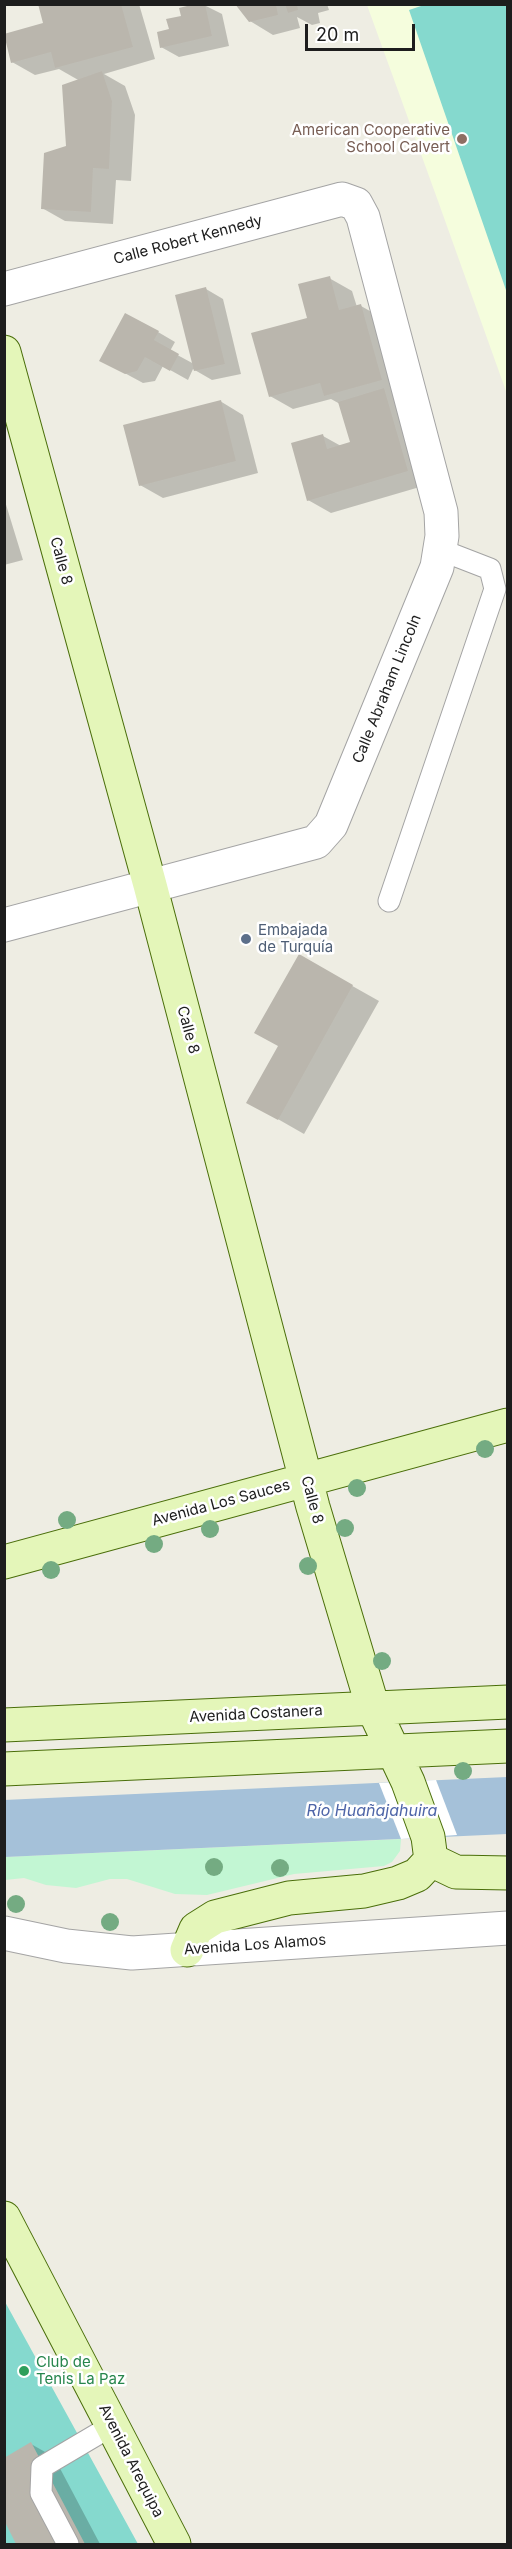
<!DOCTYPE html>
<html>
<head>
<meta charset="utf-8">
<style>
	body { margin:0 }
	#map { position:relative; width:512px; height:2549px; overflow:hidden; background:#eeede3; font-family:Inter,sans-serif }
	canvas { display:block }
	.frame { position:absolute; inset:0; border:6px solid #1d1d1d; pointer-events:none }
	.scale { position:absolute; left:305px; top:24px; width:110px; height:27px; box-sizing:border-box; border:3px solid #1d1d1d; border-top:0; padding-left:8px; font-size:18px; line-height:21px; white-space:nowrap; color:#1d1d1d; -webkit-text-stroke:4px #fff; paint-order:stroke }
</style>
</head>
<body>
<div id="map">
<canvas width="512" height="2549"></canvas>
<div class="frame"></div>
<div class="scale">20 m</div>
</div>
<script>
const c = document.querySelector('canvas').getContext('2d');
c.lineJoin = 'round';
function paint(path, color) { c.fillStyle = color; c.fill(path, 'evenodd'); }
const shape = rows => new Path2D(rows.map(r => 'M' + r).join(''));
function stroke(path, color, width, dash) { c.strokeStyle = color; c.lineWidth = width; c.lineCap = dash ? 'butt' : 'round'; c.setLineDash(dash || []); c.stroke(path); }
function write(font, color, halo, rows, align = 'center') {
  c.font = font + ' Inter,sans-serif'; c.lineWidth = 5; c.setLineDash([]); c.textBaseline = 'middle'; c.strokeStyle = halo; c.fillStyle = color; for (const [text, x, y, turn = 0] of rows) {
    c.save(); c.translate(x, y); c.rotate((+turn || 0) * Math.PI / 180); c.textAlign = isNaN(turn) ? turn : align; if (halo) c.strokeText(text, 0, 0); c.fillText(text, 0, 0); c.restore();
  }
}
const education = shape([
	[367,5,507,5,507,394,438,201]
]);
const park = shape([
	[401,1839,400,1851,392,1862,384,1866,294,1874,207,1895,175,1894,127,1879,110,1879,76,1888,46,1885,24,1878,5,1880,5,1857]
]);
const pitch = shape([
	[424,5,507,5,507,293,409,10],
	[4,2300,82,2442,138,2544,5,2544]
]);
const water = shape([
	[507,1777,507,1834,5,1857,4,1800]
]);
const pier = shape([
	[436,1780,457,1835,401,1839,379,1783]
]);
const shadow = shape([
	[39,4,139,4,155,59,104,74,125,86,135,115,131,181,116,180,113,224,65,221,42,208,68,147,80,81,59,69,35,75,12,62,45,24],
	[202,4,222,14,229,46,179,57,161,47,171,30,183,17],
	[238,4,327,4,329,10,318,13,320,23,312,25,297,17,300,28,273,35,250,21],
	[329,278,352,291,357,307,361,306,384,319,430,484,331,513,308,500,323,436,341,446,352,443,340,404,331,399,293,409,270,396],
	[206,289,223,299,241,374,212,380,193,369,188,380,163,366,155,381,143,383,119,370,158,332,175,342,170,351,194,364],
	[220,401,243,415,258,473,163,498,140,485],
	[4,498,23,560,4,565],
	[299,956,379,1001,304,1134,248,1102,280,1046],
	[31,2444,54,2457,100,2544,18,2544,4,2516]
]);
const building = shape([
	[38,4,121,4,133,47,55,68,51,52,11,63,4,34,43,23],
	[195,4,205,4,212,36,160,48,157,32,169,29,166,19,181,16,179,8],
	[235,4,276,4,278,15,249,22],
	[285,4,297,4,298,10,288,13],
	[102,71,112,101,109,169,93,168,91,212,41,209,44,153,66,146,62,85],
	[330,276,339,310,361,304,382,380,324,396,320,383,269,397,251,333,307,318,298,284],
	[206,287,225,364,194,371,175,295],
	[125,313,159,331,154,340,179,354,170,371,145,357,137,371,125,374,99,361],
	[384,388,408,471,307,501,291,443,323,434,327,449,350,442,338,402],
	[221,400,236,461,139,486,123,425],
	[299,954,353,985,278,1120,246,1103,278,1046,254,1033],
	[31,2442,85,2544,16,2544,4,2520,4,2458]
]);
const service = shape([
	[389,901,495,589,490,569,441,550],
	[68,2544,41,2493,42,2467,113,2425]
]);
const minor = shape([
	[4,289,342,199,356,204,363,217,441,512,442,536,437,567,331,825,316,842,4,925],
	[4,1933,66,1946,132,1953,508,1928]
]);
const secondary = shape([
	[4,352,150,885,313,1507,373,1708,408,1782,428,1837,431,1860],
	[4,1562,508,1425],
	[4,1725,508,1702],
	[4,1769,508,1746],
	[431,1860,456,1872,508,1873],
	[187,1950,196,1929,215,1917,289,1898,364,1891,398,1883,417,1875,431,1860],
	[4,2218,174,2544]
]);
const trees = [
	[485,1449],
	[357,1488],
	[67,1520],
	[345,1528],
	[210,1529],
	[154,1544],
	[308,1566],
	[51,1570],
	[382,1661],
	[463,1771],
	[214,1867],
	[280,1868],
	[16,1904],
	[110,1922]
];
const markers = [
	[462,139,6,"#8d6e63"],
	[246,939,6,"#5c6f8a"],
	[24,2371,6,"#2e9e5b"]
];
const educationNames = [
	["American Cooperative",450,130],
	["School Calvert",450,147]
];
const streetNames = [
	["Calle Robert Kennedy",188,240,-15],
	["Calle 8",61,561,75],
	["Calle Abraham Lincoln",387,689,-68],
	["Calle 8",188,1030,75],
	["Calle 8",312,1500,75],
	["Avenida Los Sauces",221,1503,-15],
	["Avenida Costanera",256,1714,-3],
	["Avenida Los Alamos",255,1945,-4],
	["Avenida Arequipa",131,2461,63]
];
const serviceNames = [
	["Embajada",258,930],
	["de Turquía",258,947]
];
const leisureNames = [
	["Club de",36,2362],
	["Tenis La Paz",36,2379]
];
const waterNames = [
	["Río Huañajahuira",372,1811]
];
paint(education, '#f5fddd');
paint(park, '#c2f6d3');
paint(pitch, '#85d9ce');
paint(water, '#a5c1d9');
paint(pier, '#fff');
paint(shadow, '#0003');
paint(building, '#bab6ad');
stroke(service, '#a4a4a4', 23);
stroke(minor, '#a4a4a4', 35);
stroke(secondary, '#4a6e0a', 35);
stroke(service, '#fff', 21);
stroke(minor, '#fff', 33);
stroke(secondary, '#e4f6b9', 33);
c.fillStyle = '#74ab82';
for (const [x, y] of trees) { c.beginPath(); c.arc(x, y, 9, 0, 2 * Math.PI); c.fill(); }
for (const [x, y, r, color] of markers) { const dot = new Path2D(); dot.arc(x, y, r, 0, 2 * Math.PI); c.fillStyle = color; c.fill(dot); stroke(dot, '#fff', 2); }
write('15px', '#785e54', '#fff', educationNames, 'right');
write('15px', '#1d1d1d', '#fff', streetNames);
write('15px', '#4e5e75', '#fff', serviceNames, 'left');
write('15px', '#27864d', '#fff', leisureNames, 'left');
write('italic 16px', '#4e65a8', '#fff', waterNames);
</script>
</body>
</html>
